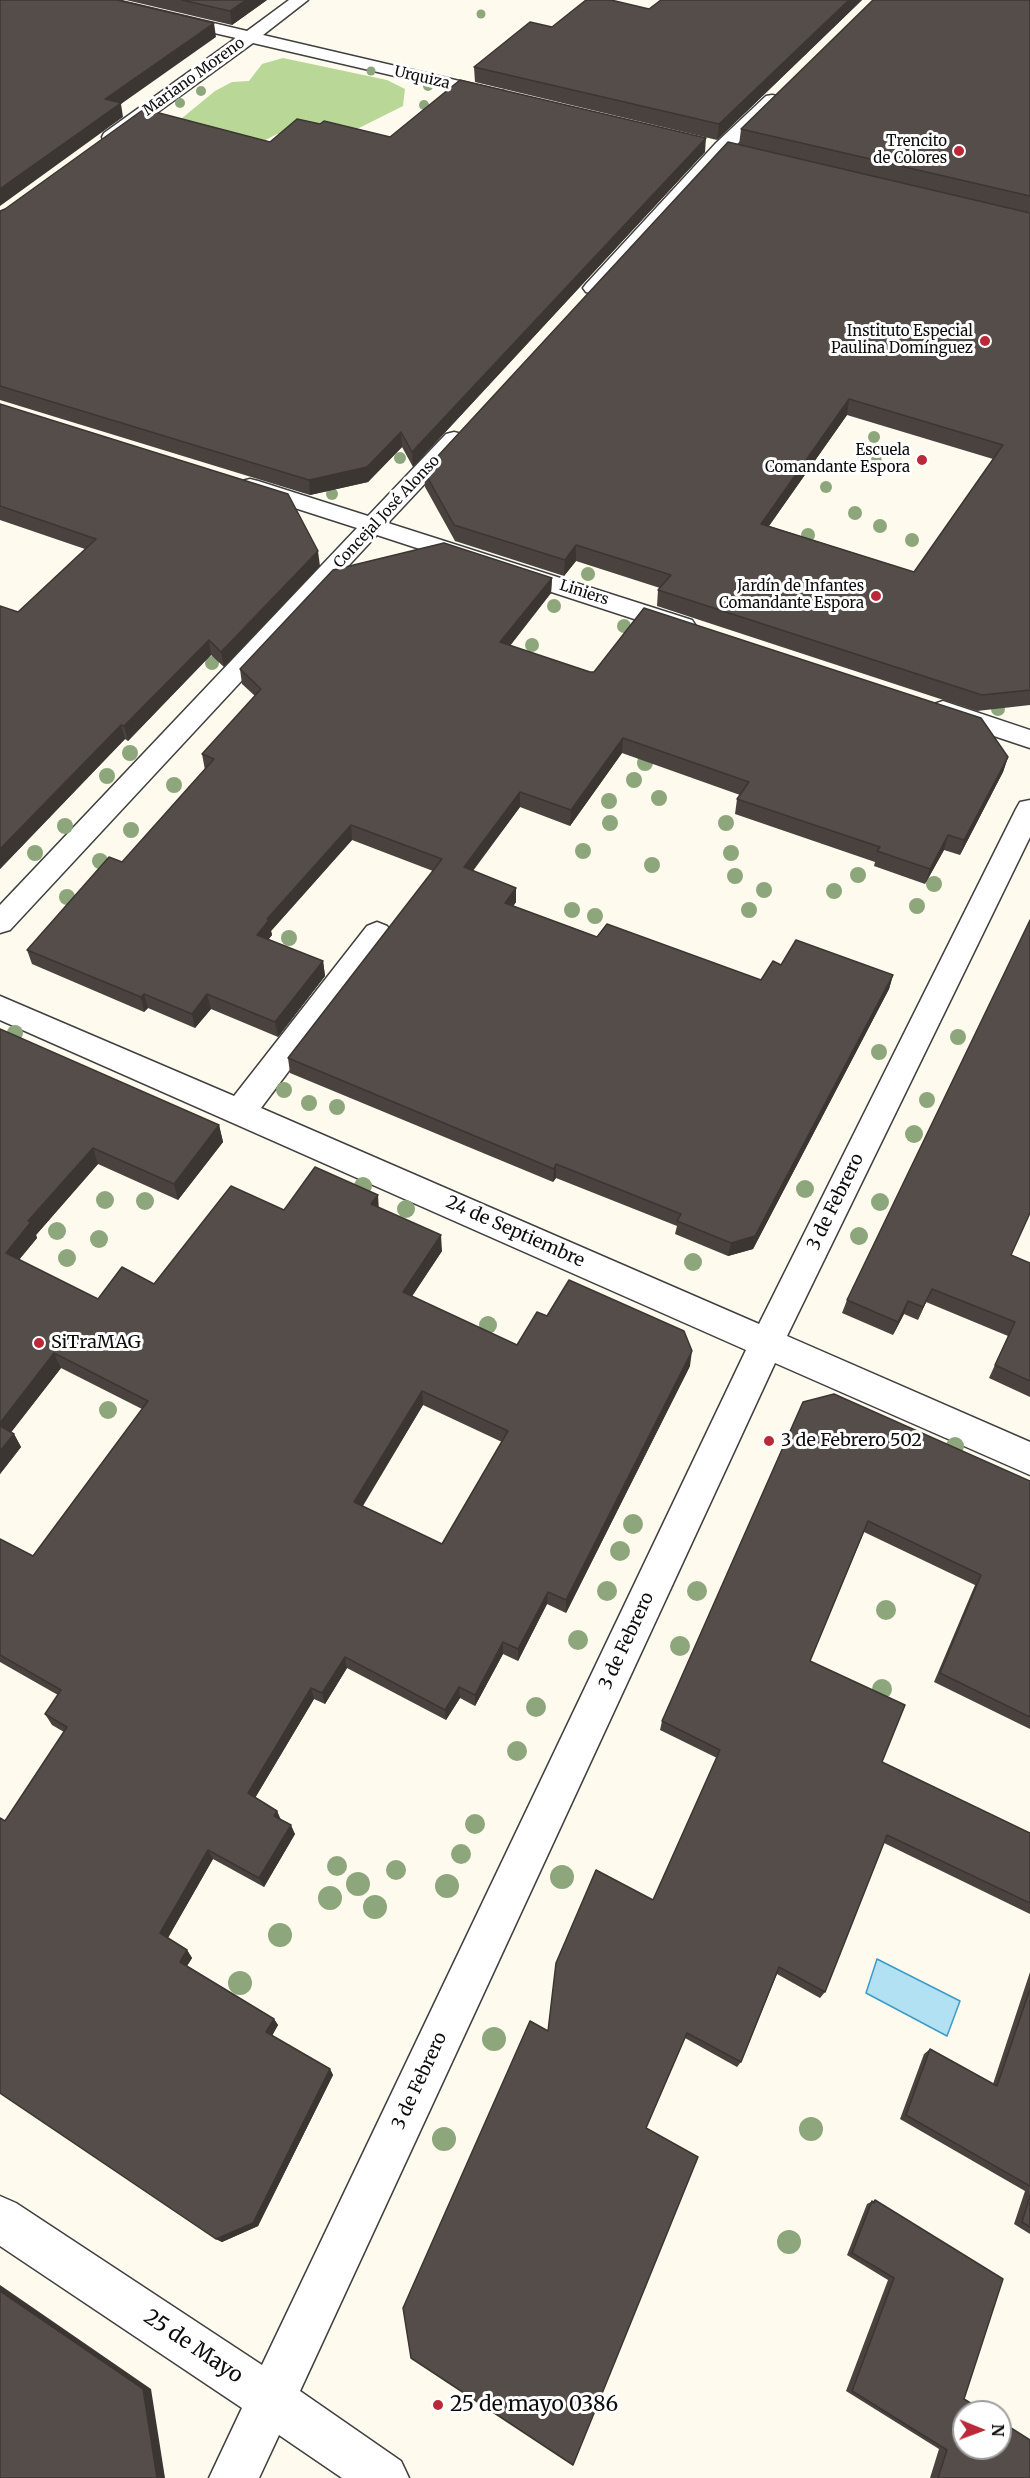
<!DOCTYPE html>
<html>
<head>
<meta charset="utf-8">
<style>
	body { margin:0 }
	#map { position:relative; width:1030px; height:2478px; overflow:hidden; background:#fefaed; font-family:Merriweather,serif }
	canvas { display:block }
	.north { position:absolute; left:952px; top:2400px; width:60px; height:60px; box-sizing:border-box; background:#fff; border:2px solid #9e9e9e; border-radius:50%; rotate:91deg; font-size:16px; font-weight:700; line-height:24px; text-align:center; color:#0d0d0d }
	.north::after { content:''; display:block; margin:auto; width:21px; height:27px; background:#b9293a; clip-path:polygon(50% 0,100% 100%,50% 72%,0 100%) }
</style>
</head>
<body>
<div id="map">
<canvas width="1030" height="2478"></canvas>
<div class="north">N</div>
</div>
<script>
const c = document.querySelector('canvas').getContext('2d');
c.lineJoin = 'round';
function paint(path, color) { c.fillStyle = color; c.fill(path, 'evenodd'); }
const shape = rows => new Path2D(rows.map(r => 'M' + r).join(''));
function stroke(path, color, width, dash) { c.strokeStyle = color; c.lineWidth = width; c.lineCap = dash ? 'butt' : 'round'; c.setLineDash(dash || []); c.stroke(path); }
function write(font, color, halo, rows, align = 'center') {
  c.font = font + ' Merriweather,serif'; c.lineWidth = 6; c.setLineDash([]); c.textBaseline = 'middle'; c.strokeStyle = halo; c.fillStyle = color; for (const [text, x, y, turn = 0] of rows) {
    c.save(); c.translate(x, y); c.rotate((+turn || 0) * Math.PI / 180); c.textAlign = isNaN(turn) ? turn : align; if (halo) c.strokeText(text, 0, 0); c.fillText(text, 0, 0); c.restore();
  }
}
const forest = shape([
	[283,58,387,80,405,89,403,106,345,135,277,134,237,155,170,128,215,91,232,82,249,81,262,64]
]);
const water = shape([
	[877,1959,960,2001,947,2036,866,1993,877,1959]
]);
const minor = shape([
	[86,0,116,0,247,31,289,0,308,0,263,35,498,90,504,91,507,95,504,99,498,100,253,43,118,141,111,143,104,141,102,137,104,133,236,38,88,4,86,0],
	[772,95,778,96,781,100,778,104,730,151,600,292,593,294,586,292,583,288,586,284,716,143,766,96,772,95],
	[454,432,462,434,465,439,462,444,388,523,692,620,696,626,692,632,683,634,674,632,377,535,10,930,0,933,0,905,357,528,242,491,238,486,242,481,250,479,258,481,368,516,446,434,454,432],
	[943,701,1030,730,1030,748,934,716,930,710,934,704,943,701],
	[1030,800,1030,837,787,1336,1030,1442,1030,1475,775,1363,300,2391,401,2461,409,2478,342,2478,279,2435,259,2478,209,2478,242,2408,0,2246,0,2196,16,2203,262,2365,746,1350,0,1020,0,996,234,1096,367,926,377,922,387,926,392,933,387,940,261,1108,759,1324,1016,809,1020,802,1030,800]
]);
const trees = [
	[481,14,4.5],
	[371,71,4.5],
	[428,86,5],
	[201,91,5],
	[180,103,5],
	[424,105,5],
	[874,437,6],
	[400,458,6],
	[876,461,6],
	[826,487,6],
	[332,494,6],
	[855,513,7],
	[880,526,7],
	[808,535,7],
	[912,540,7],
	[588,574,7],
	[554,606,7],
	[624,626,7],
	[532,645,7],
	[212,663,7],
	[998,709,7],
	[130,753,8],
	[645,763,8],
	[107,776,8],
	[634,780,8],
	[174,785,8],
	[659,798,8],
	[609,801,8],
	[610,823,8],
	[726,823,8],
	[65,826,8],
	[131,830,8],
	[583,851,8],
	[35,853,8],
	[731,853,8],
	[100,861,8],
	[652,865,8],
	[858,875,8],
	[735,876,8],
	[934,884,8],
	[764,890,8],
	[834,891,8],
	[67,897,8],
	[917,906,8],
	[572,910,8],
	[749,910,8],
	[595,916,8],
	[289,938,8],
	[15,1033,8],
	[958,1037,8],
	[879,1052,8],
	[284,1090,8],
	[927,1100,8],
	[309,1103,8],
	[337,1107,8],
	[914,1134,9],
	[363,1186,9],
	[805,1189,9],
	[105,1200,9],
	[145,1201,9],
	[880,1202,9],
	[406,1209,9],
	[57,1231,9],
	[859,1236,9],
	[99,1239,9],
	[67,1258,9],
	[693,1262,9],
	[488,1325,9],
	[108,1410,9],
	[955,1446,9],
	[633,1524,10],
	[620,1551,10],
	[607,1591,10],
	[697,1591,10],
	[886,1610,10],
	[578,1640,10],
	[680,1646,10],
	[882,1689,10],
	[536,1707,10],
	[517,1751,10],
	[475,1824,10],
	[461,1854,10],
	[337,1866,10],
	[396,1870,10],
	[562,1877,12],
	[358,1884,12],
	[447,1886,12],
	[330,1898,12],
	[375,1907,12],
	[280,1935,12],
	[240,1983,12],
	[494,2039,12],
	[811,2129,12],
	[444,2139,12],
	[789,2242,12]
];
const wall = shape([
	[126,0,267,0,232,25],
	[862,0,717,140,475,82,474,67,552,27,649,9],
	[1030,0,1030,213,739,145,741,129],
	[320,124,390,137,705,152,413,467,402,447,368,482,310,495,0,400,0,211,270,142],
	[1030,213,1030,705,977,711,657,606,658,590,660,588,576,561,564,576,455,541,425,487,424,471],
	[847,415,993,459,914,572,769,526],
	[0,404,320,566,224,667,211,655,128,741,125,739,0,869,0,606,18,612,85,549,0,520],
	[552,578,551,593,510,646,590,672,1008,757,1003,772,960,855,944,850,925,884,874,866,875,862,735,814,737,799,740,795,622,753,570,826,520,807,473,871,516,902,513,906,597,937,761,980,781,965,893,975,889,989,753,1249,728,1256,675,1234,677,1226,556,1178,553,1182,290,1073,288,1058,433,871,352,840,271,931,272,935,268,940,323,961,325,976,278,1037,211,1009,195,1028,148,1008,144,1012,32,964,27,950,122,862,205,770,202,754,255,696,242,684,240,669],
	[0,1029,219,1125,223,1142,178,1200,98,1164,36,1235,37,1238,19,1260,98,1299,154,1284,284,1210,379,1208,442,1251,412,1296,517,1345,547,1316,690,1366,566,1613,547,1604,518,1661,503,1654,475,1706,460,1698,446,1720,347,1668,325,1704,314,1699,255,1798,277,1811,280,1819,295,1834,264,1887,213,1859,168,1938,187,1950,192,1958,187,1966,274,2019,278,2025,272,2035,330,2069,333,2075,258,2226,222,2242,216,2239,5,1821,64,1732,52,1725,45,1714,58,1695,0,1662,0,1539,33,1556,142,1409,61,1368,11,1432,14,1434,21,1447,0,1474],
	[423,1405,502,1442,442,1544,362,1506],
	[1011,1255,1030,1263,1030,1397,989,1378,1008,1336,926,1302,918,1320,904,1314,893,1335,842,1313,847,1300],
	[803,1402,1030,1481,1030,1729,934,1682,975,1585,864,1532,810,1661,882,1762,1030,1833,1030,1914,884,1843,825,1992,820,1998,777,1974,741,2062,737,2067,685,2038,646,2128,573,2465,548,2031,653,1900,717,1758,660,1730,662,1721],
	[1030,1972,1030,2234,1014,2224,1025,2191,900,2119,924,2054,930,2049,993,2084],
	[875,2200,964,2399,1030,2478,930,2478,939,2449,846,2391,888,2280,847,2255,867,2204]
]);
const shadedWall = shape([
	[246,0,267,0,232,25,230,11],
	[849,0,862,0,717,140,719,124],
	[214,23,216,37,121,104,123,117,0,206,0,189,105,99],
	[706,138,705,152,413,467,412,452],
	[849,399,847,415,759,540,761,524],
	[401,432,402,447,368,482,310,495,309,480],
	[576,545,576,561,564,576,565,560],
	[318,551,320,566,224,667,221,652],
	[552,578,551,593,500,658,500,642],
	[209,640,211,655,128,741,124,726],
	[121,725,125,739,0,869,0,849],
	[623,738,622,753,570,826,571,810],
	[1008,757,1003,772,960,855,964,840],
	[520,792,520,807,464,882,464,867],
	[351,825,352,840,271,931,272,935,260,950,257,935,267,919],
	[948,835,944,850,925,884,930,869],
	[516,888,516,902,505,918,505,903],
	[323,961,325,976,278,1037,275,1022],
	[893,975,889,989,753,1249,728,1256,731,1243],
	[144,994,148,1008,144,1012,141,997],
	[207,994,211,1009,195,1028,192,1014],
	[219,1125,223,1142,178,1200,174,1184],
	[93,1148,98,1164,36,1235,37,1238,12,1268,6,1253,28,1221],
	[556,1164,556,1178,553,1182,554,1169],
	[378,1195,379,1211,371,1204],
	[441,1235,442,1251,405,1307,403,1292],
	[932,1289,926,1302,918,1320,923,1307],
	[908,1301,904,1314,893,1335,898,1322],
	[692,1351,690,1366,566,1613,566,1600],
	[54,1353,61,1368,6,1439,0,1428,0,1423],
	[422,1391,423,1405,357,1516,354,1502],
	[14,1434,21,1447,0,1474,0,1451],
	[548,1592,547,1604,518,1661,518,1649],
	[503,1642,503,1654,475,1706,475,1695],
	[345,1657,347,1668,325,1704,322,1693],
	[459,1687,460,1698,446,1720,445,1710],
	[311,1688,314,1699,252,1803,248,1793],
	[277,1811,281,1820,274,1816],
	[291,1825,295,1834,264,1887,259,1878],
	[208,1850,213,1859,166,1941,160,1933],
	[187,1950,192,1958,185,1969,180,1962],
	[274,2019,278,2025,271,2038,266,2032],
	[330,2069,333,2075,258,2226,222,2242,216,2239],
	[0,2285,151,2389,165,2478,157,2478,0,2291]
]);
const building = shape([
	[0,0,117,0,214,23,105,99,121,103,0,189,0,0],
	[182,0,246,0,230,11,182,0],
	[586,0,611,0,649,9,661,0,849,0,719,124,474,67,530,22,552,27,586,0],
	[873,0,1030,0,1030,196,741,129,873,0],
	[460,80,706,138,412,452,401,432,367,467,309,480,0,386,0,211,5,209,144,109,270,142,297,119,320,124,324,121,390,137,460,80],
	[728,142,1030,213,1030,690,982,695,658,590,671,575,576,545,565,560,454,525,424,471,728,142],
	[849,399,1003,445,914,572,761,524,849,399],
	[0,404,288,494,318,551,221,652,209,640,124,726,121,725,0,849,0,606,18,612,96,539,0,506,0,404],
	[444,543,552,578,500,642,590,672,594,672,644,608,981,718,1008,757,964,840,948,835,930,869,877,851,880,847,737,799,749,782,623,738,571,810,520,792,464,867,516,888,505,903,597,937,607,924,761,980,773,961,781,965,796,940,893,975,755,1236,731,1243,677,1221,681,1214,556,1164,554,1169,288,1058,442,859,351,825,267,919,269,920,257,935,323,961,275,1022,207,994,192,1014,144,994,141,997,27,950,109,857,122,862,214,759,202,754,261,689,240,669,333,570,444,543],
	[1030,920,1030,1213,1011,1255,1030,1263,1030,1381,995,1365,1015,1322,932,1289,923,1307,908,1301,898,1322,847,1300,1030,920],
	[0,1029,219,1125,174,1184,93,1148,28,1221,31,1222,6,1253,98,1299,122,1267,154,1284,231,1186,284,1210,315,1167,378,1195,371,1204,441,1235,403,1292,517,1345,537,1312,547,1316,569,1280,684,1331,692,1351,566,1600,548,1592,518,1649,503,1642,475,1695,459,1687,445,1710,345,1657,322,1693,311,1688,248,1793,277,1811,274,1816,291,1825,259,1878,208,1850,160,1933,187,1950,180,1962,274,2019,266,2032,330,2069,253,2223,216,2239,0,2093,0,1818,5,1821,67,1727,45,1714,61,1690,0,1655,0,1539,33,1556,148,1401,54,1353,0,1423,0,1029],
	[422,1391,508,1431,442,1544,354,1502,422,1391],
	[834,1394,1030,1481,1030,1717,940,1673,981,1575,868,1521,810,1661,905,1705,882,1762,1030,1833,1030,1903,887,1835,825,1992,779,1967,741,2062,687,2033,646,2128,698,2157,573,2465,411,2358,403,2308,530,2021,548,2031,556,1963,596,1870,653,1900,720,1750,662,1721,803,1402,834,1394],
	[0,1426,14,1434,0,1451,0,1426],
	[1030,1989,1030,2186,906,2115,930,2049,997,2086,1030,1989],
	[1030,2196,1030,2227,1022,2222,1030,2196],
	[875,2200,1003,2279,964,2399,985,2412,964,2412,964,2448,1000,2448,1000,2421,1030,2440,1030,2478,938,2478,947,2450,852,2391,894,2278,852,2253,872,2201,874,2203,875,2200],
	[0,2291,143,2389,157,2478,0,2478,0,2291]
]);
const markers = [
	[959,151,6,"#b9293a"],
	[985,341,6,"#b9293a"],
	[922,460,6,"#b9293a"],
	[876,596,6,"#b9293a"],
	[39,1343,6,"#b9293a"],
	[769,1441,6,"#b9293a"],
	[438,2405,6,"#b9293a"]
];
const farStreetnames = [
	["Mariano Moreno",194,77,-36],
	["Urquiza",422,78,13],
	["Concejal José Alonso",387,512,-47],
	["Liniers",584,593,18]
];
const farPoinames = [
	["Trencito",947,142],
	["de Colores",947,159],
	["Instituto Especial",973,332],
	["Paulina Domínguez",973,349],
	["Escuela",910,451],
	["Comandante Espora",910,468],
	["Jardín de Infantes",864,587],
	["Comandante Espora",864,604]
];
const streetNames = [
	["3 de Febrero",836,1202,-64],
	["24 de Septiembre",515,1232,24],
	["3 de Febrero",627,1641,-65],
	["3 de Febrero",420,2081,-65]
];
const poiNames = [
	["SiTraMAG",51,1343],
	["3 de Febrero 502",781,1441]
];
const nearStreetnames = [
	["25 de Mayo",193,2347,34]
];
const nearPoinames = [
	["25 de mayo 0386",450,2405]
];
paint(forest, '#b9d897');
paint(water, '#b3e1f4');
stroke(water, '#3c9bc9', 1.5);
stroke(minor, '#404040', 3);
paint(minor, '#fff');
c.fillStyle = '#8ea67c';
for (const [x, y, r] of trees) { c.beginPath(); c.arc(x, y, r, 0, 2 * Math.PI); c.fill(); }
paint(wall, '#49423f');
paint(shadedWall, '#3c3633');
paint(building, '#554d49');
stroke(building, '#3c3633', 1.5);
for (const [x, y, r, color] of markers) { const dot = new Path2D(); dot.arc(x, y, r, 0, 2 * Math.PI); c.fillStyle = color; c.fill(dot); stroke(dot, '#fff', 2); }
write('15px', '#0d0d0d', '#fff', farStreetnames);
write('15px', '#0d0d0d', '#fff', farPoinames, 'right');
write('18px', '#0d0d0d', '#fff', streetNames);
write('18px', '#0d0d0d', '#fff', poiNames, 'left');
write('21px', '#0d0d0d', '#fff', nearStreetnames);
write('21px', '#0d0d0d', '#fff', nearPoinames, 'left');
</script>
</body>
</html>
